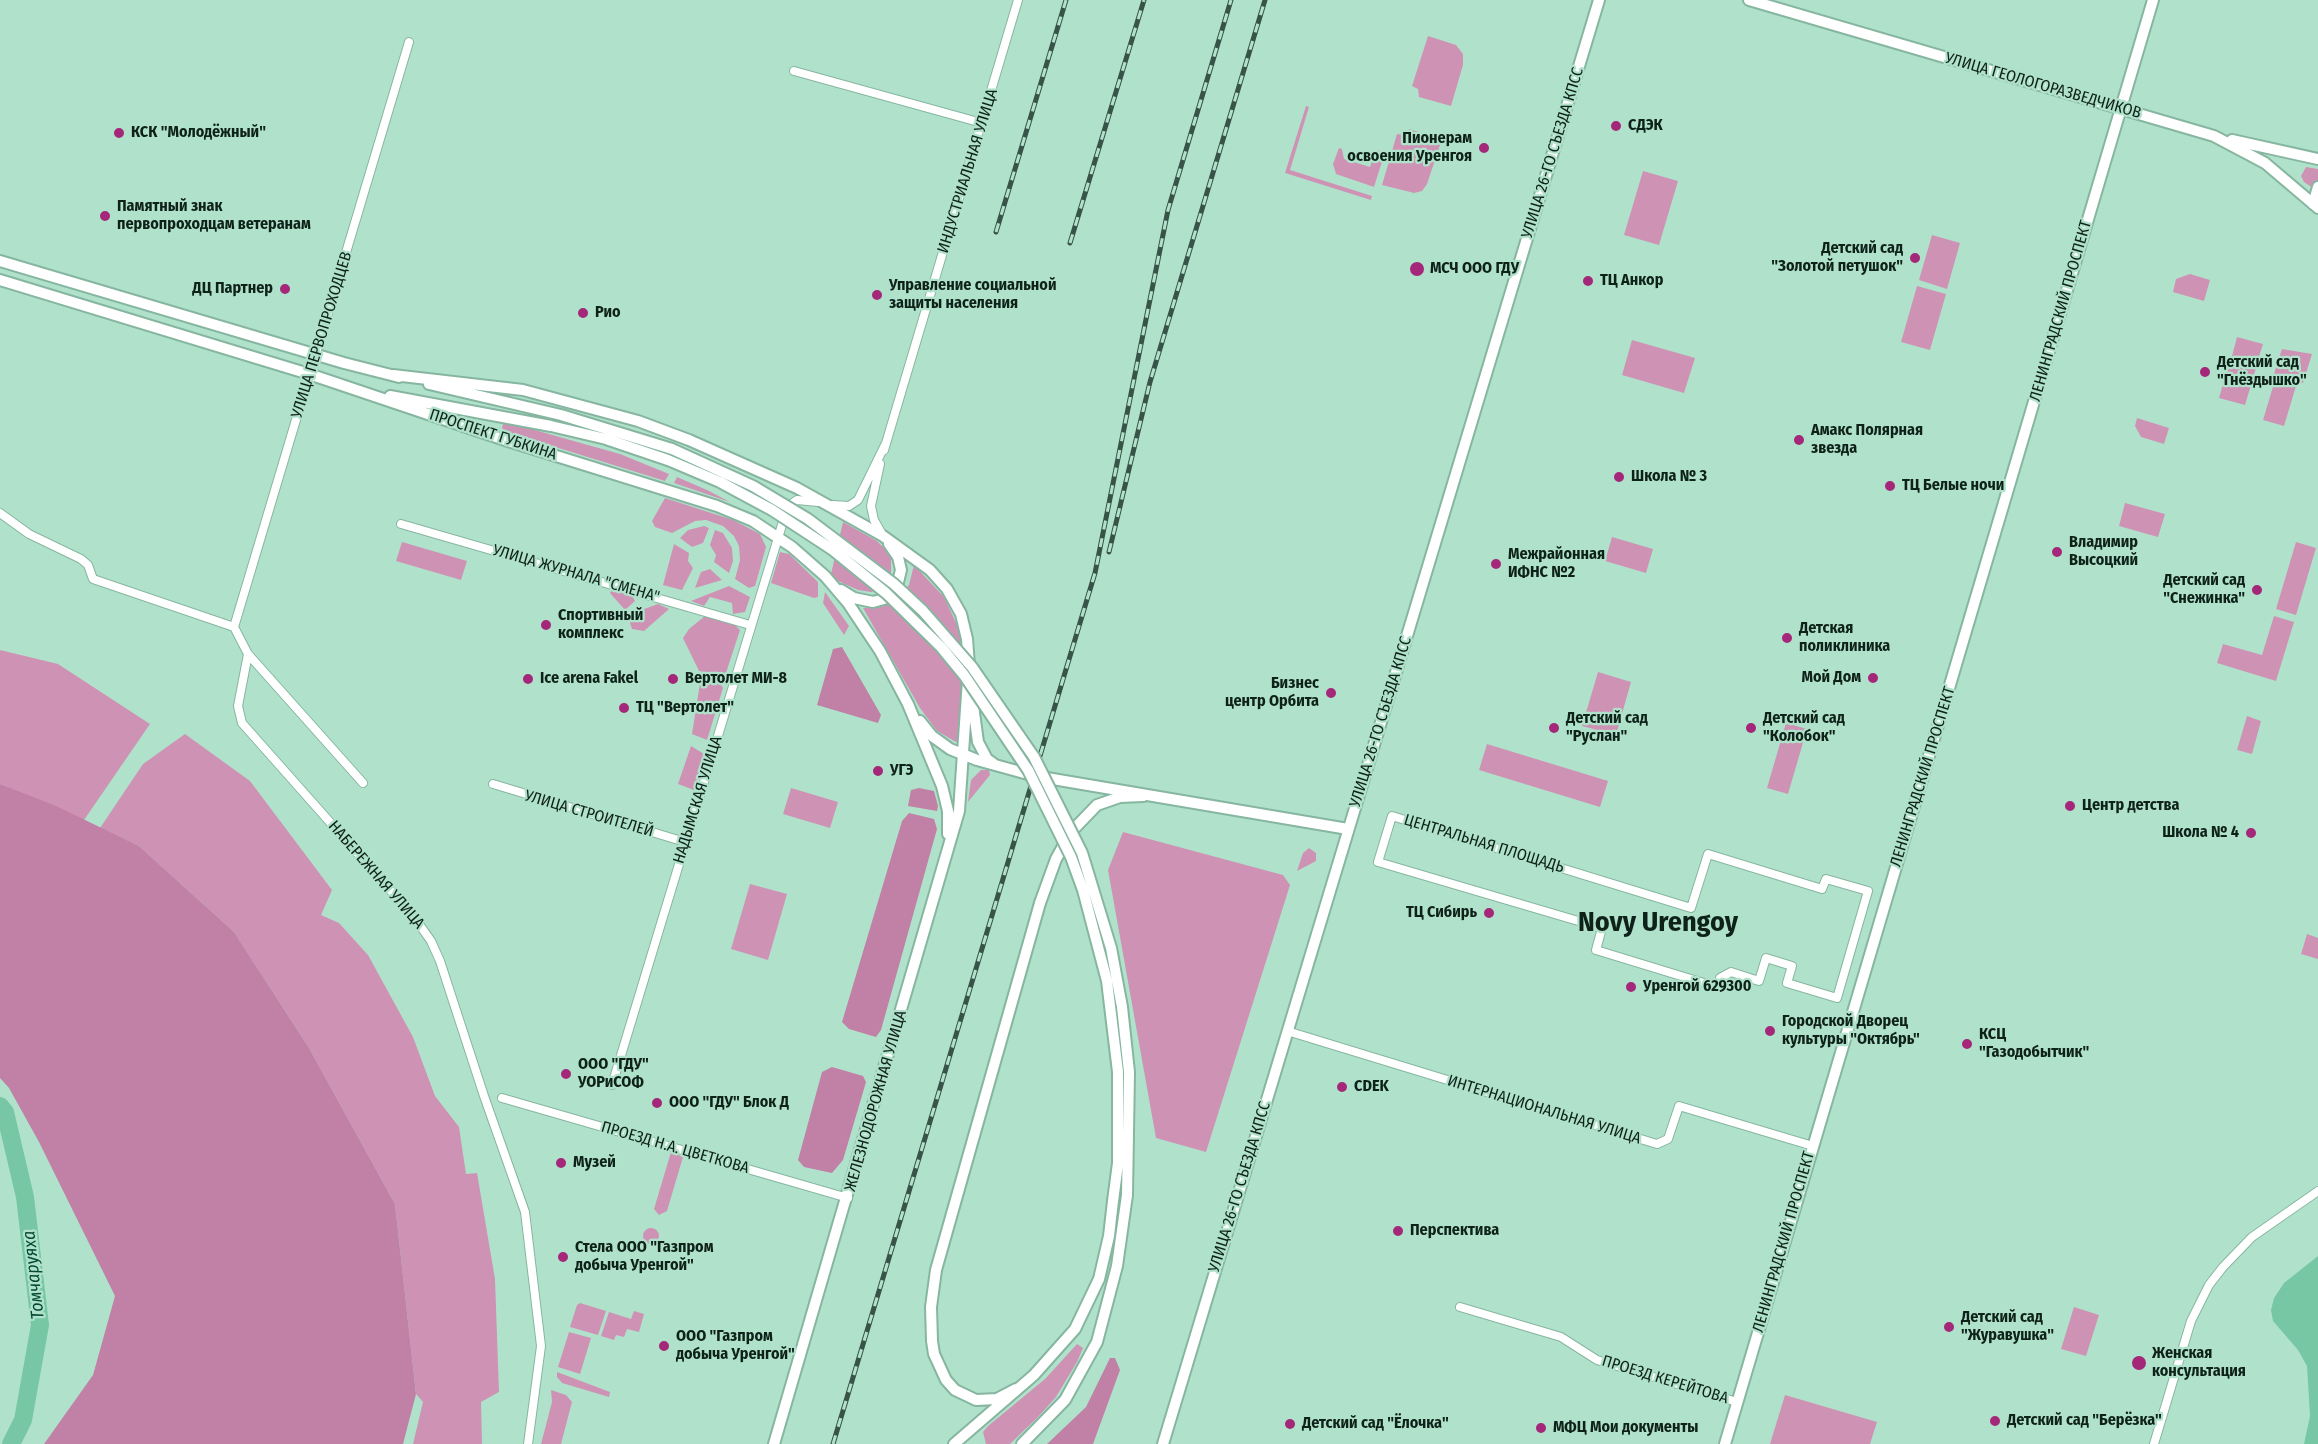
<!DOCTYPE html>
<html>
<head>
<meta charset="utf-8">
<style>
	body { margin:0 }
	canvas { display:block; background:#b0e2cb }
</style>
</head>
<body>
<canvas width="2318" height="1444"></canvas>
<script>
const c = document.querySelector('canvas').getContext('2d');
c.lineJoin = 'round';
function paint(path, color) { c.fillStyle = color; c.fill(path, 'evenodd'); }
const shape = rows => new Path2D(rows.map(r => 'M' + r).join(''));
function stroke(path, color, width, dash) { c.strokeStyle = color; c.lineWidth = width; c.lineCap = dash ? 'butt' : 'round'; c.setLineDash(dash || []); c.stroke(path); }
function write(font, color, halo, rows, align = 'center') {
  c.font = font + ' "Fira Sans Condensed",sans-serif'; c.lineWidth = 4.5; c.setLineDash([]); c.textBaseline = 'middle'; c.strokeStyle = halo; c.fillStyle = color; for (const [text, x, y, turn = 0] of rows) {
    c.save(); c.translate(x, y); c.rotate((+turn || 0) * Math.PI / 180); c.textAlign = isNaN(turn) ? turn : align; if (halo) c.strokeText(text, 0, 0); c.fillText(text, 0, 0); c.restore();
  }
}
const green = shape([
	[1428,36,1456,45,1463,54,1463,65,1451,106,1419,97,1418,89,1412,86],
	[1306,106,1309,107,1290,170,1372,196,1371,200,1285,173],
	[1409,129,1442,139,1427,184,1422,191,1414,193,1382,185,1397,134,1404,135],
	[1339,148,1342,149,1344,159,1370,167,1376,150,1385,152,1374,187,1336,174,1333,164],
	[2306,167,2318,169,2318,182,2313,188,2304,182,2301,176],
	[1643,171,1678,181,1659,245,1624,235],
	[1932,235,1960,243,1947,289,1919,280],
	[2190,274,2210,280,2204,301,2173,292,2176,279],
	[1917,286,1946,294,1930,350,1901,342],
	[2237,337,2263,344,2257,363,2232,356],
	[1632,340,1695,358,1684,393,1622,375],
	[2282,349,2312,354,2303,383,2274,374],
	[2230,360,2256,368,2245,405,2219,398],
	[2275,380,2296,386,2284,426,2263,420],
	[2137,418,2169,428,2164,444,2141,437,2135,426],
	[503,424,524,427,620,454,669,474,665,481,507,432,502,428],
	[677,477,707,490,730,502,674,483],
	[665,498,733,520,760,534,766,547,755,586,749,588,735,579,740,560,739,546,734,536,723,526,706,520,695,521,672,533,655,527,652,521],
	[2125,503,2165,514,2158,537,2119,526],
	[843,522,877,541,891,555,891,573,879,590,871,592,858,590,838,581,831,574],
	[704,526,709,528,703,543,692,547,680,538,688,530],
	[715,530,723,533,732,548,733,561,729,573,714,562,716,555,710,545],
	[1612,537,1653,549,1646,573,1605,561],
	[402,542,467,561,461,580,396,561],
	[2296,542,2316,548,2296,615,2276,609],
	[674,544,689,553,688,561,693,568,682,590,663,585],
	[780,552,789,554,818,582,818,597,814,598,771,583],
	[914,565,944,597,959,629,964,679,959,740,956,742,937,731,920,708,863,608,885,606,898,598,909,585],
	[710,569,722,580,695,588,701,572],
	[729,586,750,597,745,612,733,614,732,603,710,597,704,606,691,601],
	[612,590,632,596,635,601,625,610,610,593],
	[825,592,849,626,844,635,823,603],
	[658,604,669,609,644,631,632,629,630,623,636,612],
	[705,616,735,625,740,630,725,676,699,671,683,638,689,629],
	[2274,616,2294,622,2276,681,2217,663,2223,644,2262,655],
	[0,650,58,664,150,724,84,820,0,784],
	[1598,672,1631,682,1616,735,1582,726],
	[701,677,720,683,723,688,707,740,692,734],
	[2247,716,2261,721,2252,754,2237,750],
	[1786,723,1807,729,1788,794,1767,788],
	[185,734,250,781,332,890,321,915,339,923,368,955,413,1037,435,1096,459,1127,466,1174,477,1173,495,1279,499,1392,481,1402,482,1444,413,1444,423,1402,416,1394,395,1204,309,1048,234,932,139,846,100,828,143,764],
	[1487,744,1608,781,1600,807,1479,770],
	[691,746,704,754,694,790,678,784],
	[981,770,989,770,990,775,968,802,971,780],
	[791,788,838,802,830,828,783,814],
	[1123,832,1283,875,1290,885,1206,1152,1156,1138,1108,870],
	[1309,848,1316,853,1316,861,1297,871,1303,853],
	[750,884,787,894,768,960,731,949],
	[2307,934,2318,938,2318,959,2301,954],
	[671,1152,683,1157,667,1211,659,1215,654,1209],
	'643 1236a8 8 0 1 1 16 0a8 8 0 1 1-16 0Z',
	[580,1303,606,1311,598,1335,570,1327,577,1305],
	[2074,1307,2099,1315,2086,1356,2061,1349],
	[634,1311,644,1314,639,1332,627,1329,624,1337,616,1335,614,1340,601,1336,609,1312,631,1319],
	[569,1332,591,1338,580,1374,558,1367],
	[1077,1344,1083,1348,1077,1362,1056,1397,1038,1417,1010,1444,986,1444,983,1432,988,1426,1045,1379],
	[557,1372,610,1392,609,1397,562,1383,557,1377],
	[551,1390,566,1395,572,1402,561,1444,541,1444,552,1402],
	[1785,1395,1877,1422,1870,1444,1770,1444]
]);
const forest = shape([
	[842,647,881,715,878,723,817,705,833,649],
	[0,784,56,806,139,846,234,932,309,1048,395,1204,416,1394,403,1444,44,1444,93,1375,115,1296,39,1142,9,1088,0,1078],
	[919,788,934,791,938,806,937,811,908,806,911,790],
	[909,813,934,819,937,829,881,1030,876,1037,849,1029,842,1022,902,821],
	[832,1067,863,1076,866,1082,843,1160,832,1173,804,1167,798,1160,822,1072],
	[1110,1358,1115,1358,1120,1370,1093,1444,1047,1444,1086,1407]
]);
const water = shape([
	[2318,1256,2318,1444,2304,1444,2310,1416,2307,1366,2298,1350,2273,1321,2271,1310,2274,1298,2284,1283]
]);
const river = shape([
	[0,1106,5,1112,25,1197,40,1325,23,1420,11,1444]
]);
const street = shape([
	[794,71,982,123],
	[884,450,1018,0],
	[880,464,871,506,874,520,883,536],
	[833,505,849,506,858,500,885,445],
	[0,513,29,534,81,559,88,565,93,579,234,627,248,654,363,783],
	[401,524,750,625],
	[234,627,409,42],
	[248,654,238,706,242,723,414,917,431,941,440,961,484,1096,525,1212,541,1346,528,1444],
	[493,784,685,842],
	[1392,816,1691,908,1708,854,1822,889,1826,879,1868,891,1837,998,1787,983,1792,966,1766,958,1759,981,1731,972,1720,978,1717,987,1596,950,1602,928,1378,862,1392,816],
	[1287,1031,1657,1144,1668,1139,1679,1106,1813,1146],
	[612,1085,785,515,790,505,797,500,818,502],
	[502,1098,848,1198],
	[1460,1307,1561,1337,1597,1360,1737,1402],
	[2154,1444,2191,1321,2209,1285,2223,1267,2252,1237,2318,1191]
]);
const secondary = shape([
	[1749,0,2214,136,2265,163,2318,208],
	[2232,140,2318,159],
	[2313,204,2318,187],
	[0,261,344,363,399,377],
	[0,280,309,374,508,441,717,506,753,521,792,547,825,576,848,603,880,651,908,704,942,786,948,811,948,834],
	[393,375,523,390,638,421,689,440,797,488,883,536,930,570,947,589,961,614,967,639,969,665,959,811,774,1444],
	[429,384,561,415,672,449],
	[390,396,551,426,606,439,668,460],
	[841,590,854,598,873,602,884,599,892,593,897,586,901,570,898,557,889,544],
	[972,698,978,742,987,759,994,764],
	[920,721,932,736,950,749,977,760,1035,776,1348,829],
	[1016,1389,997,1399,976,1400,955,1390,946,1380,934,1354,932,1341,931,1307,936,1270,1040,903,1056,859,1071,832,1097,805,1120,797,1143,796],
	[954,1444,1034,1375,1075,1329,1099,1279,1109,1236,1113,1201],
	[1022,1444,1065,1400,1097,1342,1117,1266,1127,1195],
	[1163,1444,1599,0],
	[1725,1444,2153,0]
]);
const rail = shape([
	[996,232,1066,0],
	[1070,243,1144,0],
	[1109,552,1150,382,1265,0],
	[833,1444,1095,573,1168,210,1231,0]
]);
const secondaryBridge = shape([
	[672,449,753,486,808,519,894,584,923,611,972,667,1034,757,1082,853,1111,948,1122,1007,1129,1072,1127,1195],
	[668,460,720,482,772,510,833,550,886,593,941,647,964,675,1028,770,1071,857,1083,890,1107,981,1118,1072,1118,1163,1113,1201]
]);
const markers = [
	[1616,126,6,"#a4277a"],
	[119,133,6,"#a4277a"],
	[1484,148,6,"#a4277a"],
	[105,216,6,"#a4277a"],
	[1915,258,6,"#a4277a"],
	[1417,269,8,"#a4277a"],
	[1588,281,6,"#a4277a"],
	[285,289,6,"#a4277a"],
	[877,295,6,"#a4277a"],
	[583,313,6,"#a4277a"],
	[2205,372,6,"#a4277a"],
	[1799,440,6,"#a4277a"],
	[1619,477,6,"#a4277a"],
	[1890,486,6,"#a4277a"],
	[2057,552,6,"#a4277a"],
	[1496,564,6,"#a4277a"],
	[2257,590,6,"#a4277a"],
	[546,625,6,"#a4277a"],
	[1787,638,6,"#a4277a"],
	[1873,678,6,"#a4277a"],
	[528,679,6,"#a4277a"],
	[673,679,6,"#a4277a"],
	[1331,693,6,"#a4277a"],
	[624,708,6,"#a4277a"],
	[1554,728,6,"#a4277a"],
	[1751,728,6,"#a4277a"],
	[878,771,6,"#a4277a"],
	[2070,806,6,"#a4277a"],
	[2251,833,6,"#a4277a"],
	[1489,913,6,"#a4277a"],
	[1631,987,6,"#a4277a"],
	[1770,1031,6,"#a4277a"],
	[1967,1044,6,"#a4277a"],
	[566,1074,6,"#a4277a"],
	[1342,1087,6,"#a4277a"],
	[657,1103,6,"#a4277a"],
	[561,1163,6,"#a4277a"],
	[1398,1231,6,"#a4277a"],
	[563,1257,6,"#a4277a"],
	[1949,1327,6,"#a4277a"],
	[664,1346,6,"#a4277a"],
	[2139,1363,8,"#a4277a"],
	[1995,1421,6,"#a4277a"],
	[1290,1424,6,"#a4277a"],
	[1541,1428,6,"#a4277a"]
];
const streetNames = [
	["УЛИЦА ГЕОЛОГОРАЗВЕДЧИКОВ",2043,86,16],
	["УЛИЦА 26-ГО СЪЕЗДА КПСС",1553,153,-73],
	["ИНДУСТРИАЛЬНАЯ УЛИЦА",968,171,-73],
	["ЛЕНИНГРАДСКИЙ ПРОСПЕКТ",2061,311,-74],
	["УЛИЦА ПЕРВОПРОХОДЦЕВ",322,335,-73],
	["ПРОСПЕКТ ГУБКИНА",493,435,18],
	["УЛИЦА ЖУРНАЛА \"СМЕНА\"",576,574,16],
	["УЛИЦА 26-ГО СЪЕЗДА КПСС",1381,722,-73],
	["ЛЕНИНГРАДСКИЙ ПРОСПЕКТ",1923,777,-73],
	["НАДЫМСКАЯ УЛИЦА",698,800,-73],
	["УЛИЦА СТРОИТЕЛЕЙ",589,814,16],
	["ЦЕНТРАЛЬНАЯ ПЛОЩАДЬ",1484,844,17],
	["НАБЕРЕЖНАЯ УЛИЦА",376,875,49],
	["ЖЕЛЕЗНОДОРОЖНАЯ УЛИЦА",876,1101,-74],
	["ИНТЕРНАЦИОНАЛЬНАЯ УЛИЦА",1544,1110,17],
	["ПРОЕЗД Н.А. ЦВЕТКОВА",675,1148,16],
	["УЛИЦА 26-ГО СЪЕЗДА КПСС",1240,1187,-73],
	["ЛЕНИНГРАДСКИЙ ПРОСПЕКТ",1784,1242,-74],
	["ПРОЕЗД КЕРЕЙТОВА",1665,1380,17]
];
const poiNames = [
	["СДЭК",1628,126],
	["КСК \"Молодёжный\"",131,133],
	["Пионерам",1472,139,"right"],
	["освоения Уренгоя",1472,157,"right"],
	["Памятный знак",117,207],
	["первопроходцам ветеранам",117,225],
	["Детский сад",1903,249,"right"],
	["\"Золотой петушок\"",1903,267,"right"],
	["МСЧ ООО ГДУ",1430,269],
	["ТЦ Анкор",1600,281],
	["Управление социальной",889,286],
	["защиты населения",889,304],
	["ДЦ Партнер",273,289,"right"],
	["Рио",595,313],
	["Детский сад",2217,363],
	["\"Гнёздышко\"",2217,381],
	["Амакс Полярная",1811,431],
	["звезда",1811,449],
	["Школа № 3",1631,477],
	["ТЦ Белые ночи",1902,486],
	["Владимир",2069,543],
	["Высоцкий",2069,561],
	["Межрайонная",1508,555],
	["ИФНС №2",1508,573],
	["Детский сад",2245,581,"right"],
	["\"Снежинка\"",2245,599,"right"],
	["Спортивный",558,616],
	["комплекс",558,634],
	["Детская",1799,629],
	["поликлиника",1799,647],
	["Мой Дом",1861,678,"right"],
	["Ice arena Fakel",540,679],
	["Вертолет МИ-8",685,679],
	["Бизнес",1319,684,"right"],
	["центр Орбита",1319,702,"right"],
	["ТЦ \"Вертолет\"",636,708],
	["Детский сад",1566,719],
	["\"Руслан\"",1566,737],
	["Детский сад",1763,719],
	["\"Колобок\"",1763,737],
	["УГЭ",890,771],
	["Центр детства",2082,806],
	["Школа № 4",2239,833,"right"],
	["ТЦ Сибирь",1477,913,"right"],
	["Уренгой 629300",1643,987],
	["Городской Дворец",1782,1022],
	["культуры \"Октябрь\"",1782,1040],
	["КСЦ",1979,1035],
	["\"Газодобытчик\"",1979,1053],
	["ООО \"ГДУ\"",578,1065],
	["УОРиСОФ",578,1083],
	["CDEK",1354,1087],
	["ООО \"ГДУ\" Блок Д",669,1103],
	["Музей",573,1163],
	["Перспектива",1410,1231],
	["Стела ООО \"Газпром",575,1248],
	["добыча Уренгой\"",575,1266],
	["Детский сад",1961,1318],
	["\"Журавушка\"",1961,1336],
	["ООО \"Газпром",676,1337],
	["добыча Уренгой\"",676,1355],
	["Женская",2152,1354],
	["консультация",2152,1372],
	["Детский сад \"Берёзка\"",2007,1421],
	["Детский сад \"Ёлочка\"",1302,1424],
	["МФЦ Мои документы",1553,1428]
];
const waterNames = [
	["Томчаруяха",34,1275,-96]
];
const townNames = [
	["Novy Urengoy",1658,923]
];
paint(green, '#ce93b4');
paint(forest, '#c180a5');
paint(water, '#77c7a5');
stroke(river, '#77c7a5', 18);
stroke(street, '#86b6a0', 10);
stroke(secondary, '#86b6a0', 14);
stroke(street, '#fff', 8);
stroke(secondary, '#fff', 10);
stroke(rail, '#385347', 5);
stroke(rail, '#b0e2cb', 3, [9]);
stroke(secondaryBridge, '#86b6a0', 14, []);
stroke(secondaryBridge, '#fff', 10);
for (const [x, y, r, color] of markers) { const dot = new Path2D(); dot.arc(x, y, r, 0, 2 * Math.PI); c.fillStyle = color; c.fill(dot); stroke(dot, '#b0e2cb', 2); }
write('16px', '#0f221a', '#b0e2cb', streetNames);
write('bold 16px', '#0f221a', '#b0e2cb', poiNames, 'left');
write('italic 18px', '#044a34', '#b0e2cb', waterNames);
write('bold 28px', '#0f221a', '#b0e2cb', townNames);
</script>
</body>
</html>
